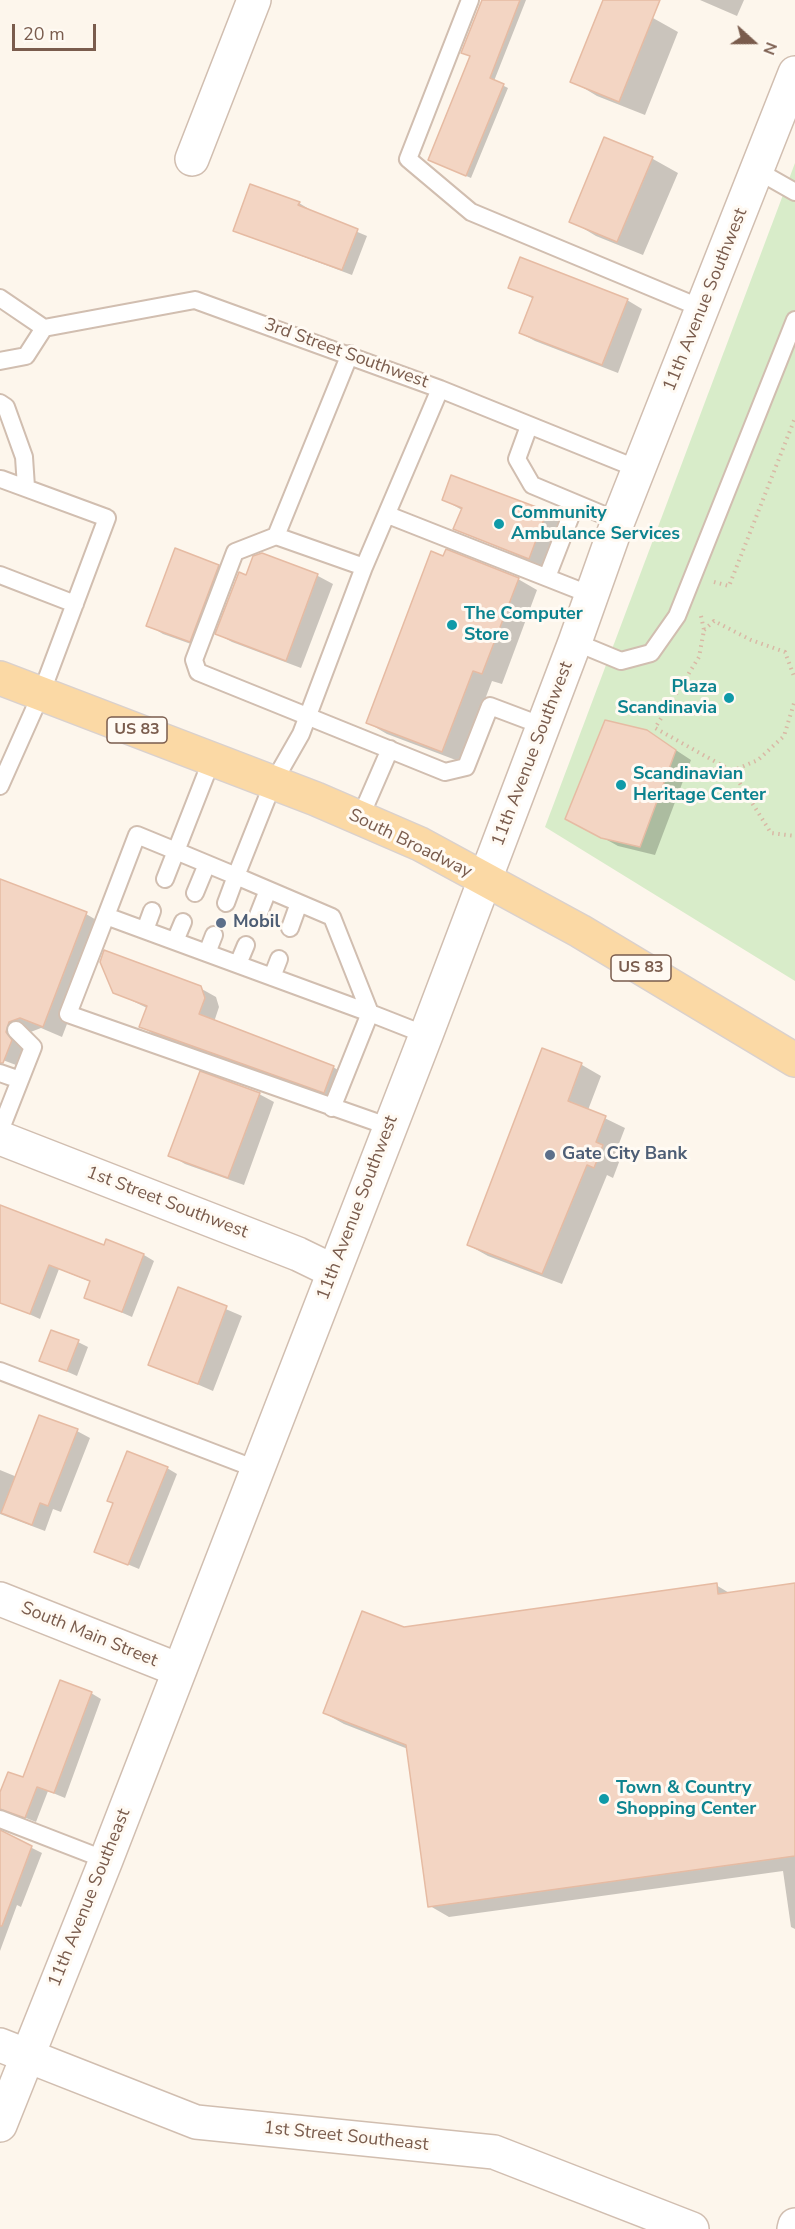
<!DOCTYPE html>
<html>
<head>
<meta charset="utf-8">
<style>
	body { margin:0 }
	#map { position:relative; width:795px; height:2229px; overflow:hidden; background:#fdf6ec; font-family:"Nunito Sans",sans-serif }
	canvas { display:block }
	.north { position:absolute; left:723px; top:12px; width:60px; height:60px; -webkit-text-stroke:4px #fffaf3; paint-order:stroke; rotate:111deg; font-size:16px; font-weight:700; line-height:24px; text-align:center; color:#7a5c4d }
	.north::after { content:''; display:block; margin:auto; width:21px; height:27px; background:#7a5c4d; clip-path:polygon(50% 0,100% 100%,50% 72%,0 100%) }
	.scale { position:absolute; left:12px; top:24px; width:84px; height:27px; box-sizing:border-box; border:3px solid #7a5c4d; border-top:0; padding-left:8px; font-size:18px; line-height:21px; white-space:nowrap; color:#7a5c4d; -webkit-text-stroke:4px #fffaf3; paint-order:stroke }
</style>
</head>
<body>
<div id="map">
<canvas width="795" height="2229"></canvas>
<div class="north">N</div>
<div class="scale">20 m</div>
</div>
<script>
const c = document.querySelector('canvas').getContext('2d');
c.lineJoin = 'round';
function paint(path, color) { c.fillStyle = color; c.fill(path, 'evenodd'); }
const shape = rows => new Path2D(rows.map(r => 'M' + r).join(''));
function stroke(path, color, width, dash) { c.strokeStyle = color; c.lineWidth = width; c.lineCap = dash ? 'butt' : 'round'; c.setLineDash(dash || []); c.stroke(path); }
function write(font, color, halo, rows, align = 'center') {
  c.font = font + ' "Nunito Sans",sans-serif'; c.lineWidth = 6; c.setLineDash([]); c.textBaseline = 'middle'; c.strokeStyle = halo; c.fillStyle = color; for (const [text, x, y, turn = 0] of rows) {
    c.save(); c.translate(x, y); c.rotate((+turn || 0) * Math.PI / 180); c.textAlign = isNaN(turn) ? turn : align; if (halo) c.strokeText(text, 0, 0); c.fillText(text, 0, 0); c.restore();
  }
}
const green = shape([
	[795,163,795,981,545,827]
]);
const shadow = shape([
	[483,0,526,0,494,81,508,88,471,178,434,162,472,56],
	[605,0,653,18,678,32,645,115,597,96,572,81],
	[700,0,744,0,737,16],
	[605,139,653,159,678,173,643,255,596,236,571,221],
	[299,203,309,209,308,211,367,236,352,275,235,231],
	[510,287,627,300,642,309,618,373,535,341,520,333,534,299],
	[444,500,546,513,561,521,544,567,455,529,462,510],
	[262,555,318,576,333,584,301,668,232,642,217,634],
	[218,566,233,575,205,649,163,634,148,625],
	[518,579,537,590,502,684,492,681,461,762,387,734,368,723],
	[662,741,691,760,655,855,618,846,580,825],
	[0,881,86,914,105,925,62,1037,41,1028,28,1033,24,1068,0,1059],
	[200,988,216,997,219,1007,214,1022,333,1067,348,1076,339,1100,155,1035,140,1026,147,1008,114,992],
	[543,1050,582,1065,601,1076,588,1110,625,1128,615,1154,621,1157,613,1178,607,1175,562,1284,488,1256,468,1245],
	[259,1094,274,1102,244,1185,185,1164,170,1155],
	[0,1205,105,1247,144,1255,154,1261,132,1317,86,1297,91,1282,59,1269,40,1319,0,1301],
	[179,1289,242,1316,213,1391,150,1364],
	[78,1342,88,1347,77,1376,41,1360],
	[77,1431,90,1438,61,1512,53,1509,45,1531,0,1514,0,1470,17,1477],
	[167,1468,177,1474,139,1569,96,1551],
	[716,1585,731,1594,795,1585,795,1929,791,1927,783,1871,449,1917,430,1906,408,1749,344,1724,324,1713,404,1628],
	[91,1693,101,1699,65,1798,48,1791,36,1822,16,1814,24,1779],
	[0,1832,42,1853,21,1907,17,1905,0,1951]
]);
const building = shape([
	[482,0,520,0,490,78,504,84,466,176,428,160,470,56,461,53,482,0],
	[603,0,660,0,619,102,570,82,603,0],
	[604,137,653,157,617,242,569,222,604,137],
	[250,184,300,202,298,205,358,229,342,270,233,231,250,184],
	[520,257,628,299,602,365,519,333,533,297,508,288,520,257],
	[451,475,547,511,529,559,453,529,462,508,442,500,451,475],
	[175,548,219,565,190,642,146,626,175,548],
	[446,549,519,578,482,674,473,671,442,752,366,723,431,551,443,556,446,549],
	[262,553,318,574,286,661,215,634,239,572,246,575,253,556,262,553],
	[605,720,647,730,676,750,640,847,601,838,565,819,605,720],
	[0,879,87,912,43,1027,20,1018,9,1022,6,1032,12,1040,3,1063,0,1063,0,879],
	[104,950,201,986,205,998,199,1014,334,1066,324,1093,139,1027,147,1006,113,993,100,962,104,950],
	[542,1048,582,1063,568,1101,606,1116,596,1142,603,1145,594,1168,587,1165,542,1274,467,1245,542,1048],
	[200,1071,260,1093,228,1178,168,1156,200,1071],
	[0,1205,104,1245,106,1239,144,1254,122,1312,84,1298,90,1281,49,1265,30,1314,0,1303,0,1205],
	[178,1287,227,1306,198,1384,148,1365,178,1287],
	[51,1330,79,1340,67,1371,39,1361,51,1330],
	[39,1415,78,1429,48,1506,40,1503,32,1525,1,1513,39,1415],
	[127,1451,168,1467,128,1565,94,1552,113,1503,107,1501,127,1451],
	[717,1583,718,1594,795,1583,795,1856,428,1907,406,1745,323,1713,362,1611,404,1627,717,1583],
	[60,1680,92,1692,54,1793,37,1787,25,1818,0,1809,0,1792,8,1772,23,1777,60,1680],
	[0,1830,32,1846,2,1926,0,1926,0,1830]
]);
const path = shape([
	[714,582,729,586,795,418],
	[701,616,704,630,699,657,655,728,732,771,771,833,795,836],
	[704,630,714,621,751,640,785,652,795,679],
	[732,771,758,760,784,736,795,700]
]);
const service = shape([
	[470,0,408,159,471,212,701,308],
	[758,171,795,192],
	[0,298,44,328],
	[44,328,195,300,440,389,638,469],
	[0,361,26,356,44,328],
	[0,403,6,407,24,457,26,487],
	[529,426,517,459,532,485,618,521],
	[388,515,591,595],
	[276,536,350,354],
	[364,567,276,536,235,552,194,660,198,672,445,772,466,767,490,706,543,726],
	[0,575,75,604],
	[547,577,575,505],
	[575,642,621,661,651,653,677,616,795,320],
	[212,759,176,851,236,876,226,903],
	[0,786,41,694,107,518,1,479],
	[360,818,390,749],
	[165,879,176,851,137,835,106,916,370,1013,332,1108],
	[195,893,207,864],
	[106,916,68,1014,390,1127],
	[257,918,268,890],
	[290,928,299,903],
	[145,930,152,911],
	[175,941,183,922],
	[207,953,214,935],
	[238,964,246,945],
	[272,977,279,959],
	[426,1035,370,1013,332,917,236,876,273,783,301,734,364,567,440,389],
	[0,1073,20,1080],
	[0,1131,33,1047,16,1030],
	[0,1371,256,1469],
	[0,1819,106,1860]
]);
const minor = shape([
	[192,159,254,0],
	[0,1138,298,1254,333,1271],
	[0,1599,179,1670],
	[0,2045,196,2122,494,2152,692,2229]
]);
const tertiary = shape([
	[0,2125,106,1860,426,1035,575,642,618,521,795,73],
	[794,2229,795,2225]
]);
const primary = shape([
	[0,678,316,799,420,844,580,931,795,1060]
]);
const markers = [
	[499,524,6,"#0f9aa8"],
	[452,625,6,"#0f9aa8"],
	[729,698,6,"#0f9aa8"],
	[621,785,6,"#0f9aa8"],
	[221,923,6,"#5c6f8a"],
	[550,1155,6,"#5c6f8a"],
	[604,1799,6,"#0f9aa8"]
];
const shields = [
	[137,730,60],
	[641,968,60]
];
const shieldNames = [
	["US 83",137,730],
	["US 83",641,968]
];
const streetNames = [
	["11th Avenue Southwest",706,300,-68],
	["3rd Street Southwest",346,354,20],
	["11th Avenue Southwest",533,754,-69],
	["South Broadway",410,844,26],
	["1st Street Southwest",167,1203,21],
	["11th Avenue Southwest",358,1208,-69],
	["South Main Street",89,1635,22],
	["11th Avenue Southeast",90,1898,-68],
	["1st Street Southeast",346,2137,6]
];
const cultureNames = [
	["Community",511,514],
	["Ambulance Services",511,535],
	["The Computer",464,615],
	["Store",464,636],
	["Plaza",717,688,"right"],
	["Scandinavia",717,709,"right"],
	["Scandinavian",633,775],
	["Heritage Center",633,796],
	["Town & Country",616,1789],
	["Shopping Center",616,1810]
];
const serviceNames = [
	["Mobil",233,923],
	["Gate City Bank",562,1155]
];
paint(green, '#d8ecc9');
paint(shadow, '#0003');
paint(building, '#f3d5c3');
stroke(building, '#e6bba3', 1.5);
stroke(service, '#d1beb0', 20);
stroke(minor, '#d1beb0', 36);
stroke(tertiary, '#d1beb0', 36);
stroke(primary, '#dad1cd', 36);
stroke(path, '#d9b8a5', 4, [1.5, 4.5]);
stroke(service, '#fff', 16);
stroke(minor, '#fff', 33);
stroke(tertiary, '#fff', 33);
stroke(primary, '#fbd9a5', 33);
for (const [x, y, r, color] of markers) { const dot = new Path2D(); dot.arc(x, y, r, 0, 2 * Math.PI); c.fillStyle = color; c.fill(dot); stroke(dot, '#fffaf3', 2); }
for (const [x, y, w] of shields) { const box = new Path2D(); box.roundRect(x - w / 2, y - 13, w, 26, 4.5); c.fillStyle = '#fffaf3'; c.fill(box); stroke(box, '#7a5c4d', 1.5); }
write('bold 16px', '#7a5c4d', null, shieldNames);
write('18px', '#7a5c4d', '#fffaf3', streetNames);
write('bold 18px', '#0d838f', '#fffaf3', cultureNames, 'left');
write('bold 18px', '#4e5e75', '#fffaf3', serviceNames, 'left');
</script>
</body>
</html>
